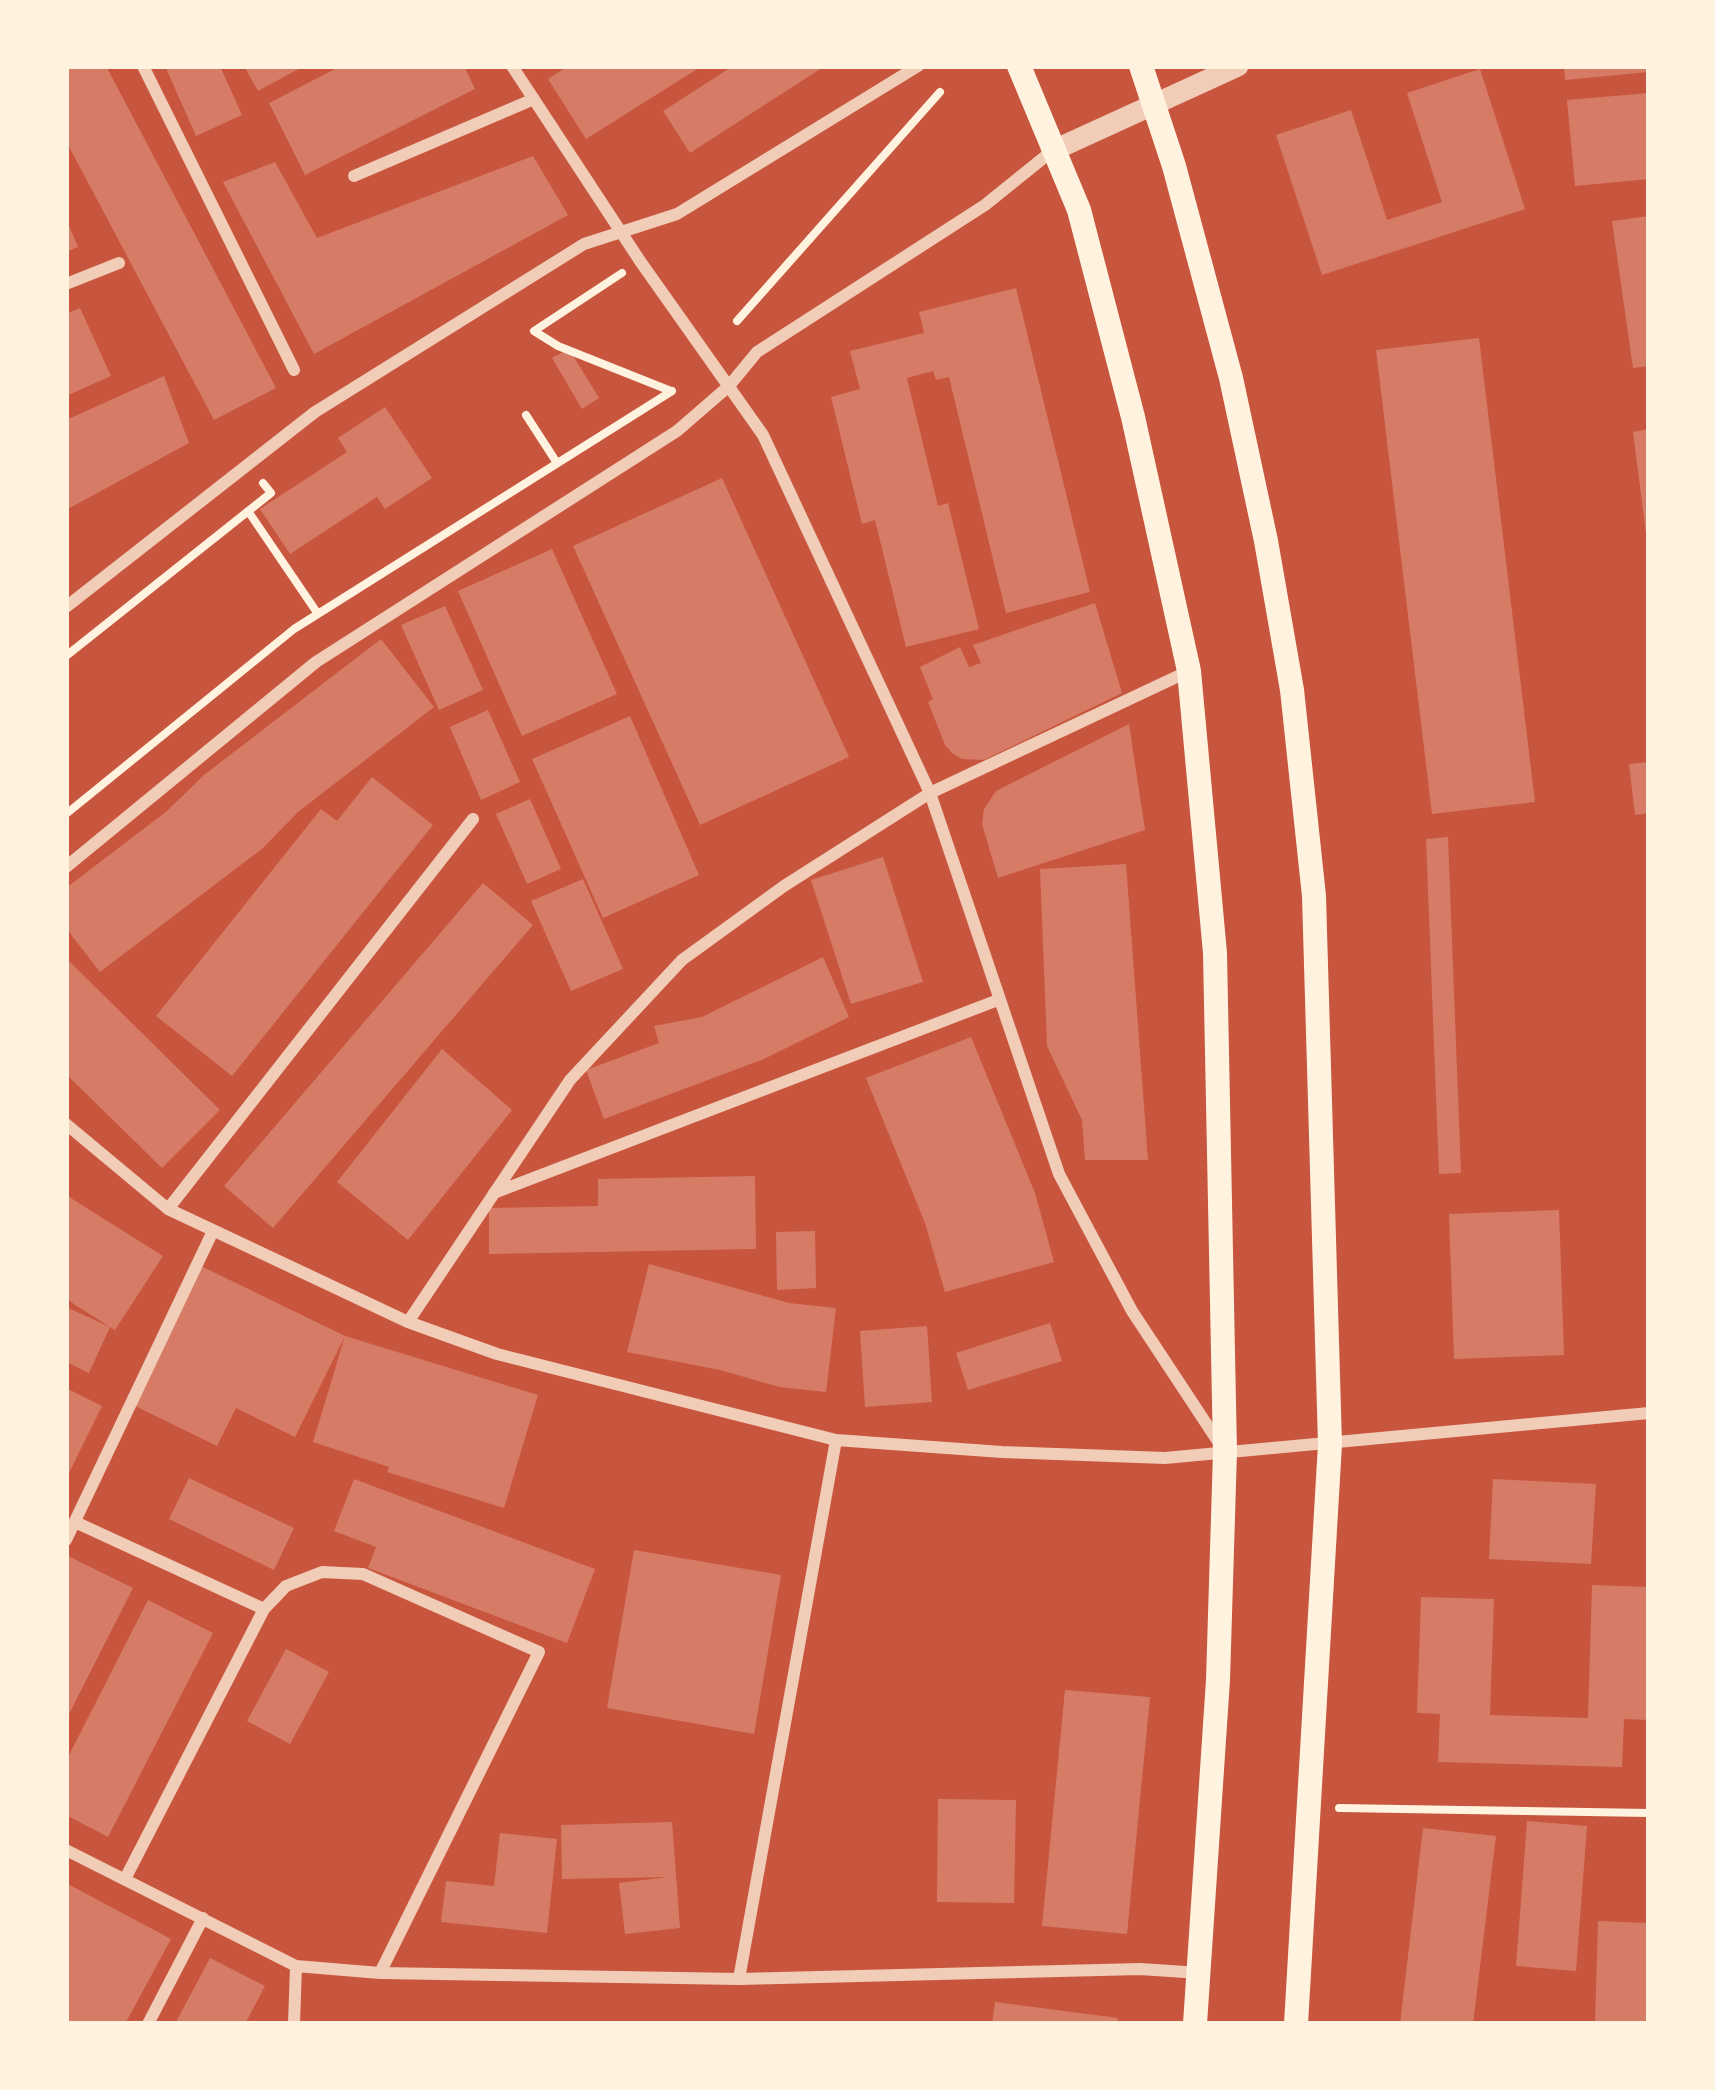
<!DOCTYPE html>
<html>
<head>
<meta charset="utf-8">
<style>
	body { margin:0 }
	#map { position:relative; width:1715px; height:2090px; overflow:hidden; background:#c8553d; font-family:Spectral,serif }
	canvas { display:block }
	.frame { position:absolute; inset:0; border:69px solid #fff3e0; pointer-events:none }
</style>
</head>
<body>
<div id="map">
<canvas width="1715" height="2090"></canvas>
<div class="frame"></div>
</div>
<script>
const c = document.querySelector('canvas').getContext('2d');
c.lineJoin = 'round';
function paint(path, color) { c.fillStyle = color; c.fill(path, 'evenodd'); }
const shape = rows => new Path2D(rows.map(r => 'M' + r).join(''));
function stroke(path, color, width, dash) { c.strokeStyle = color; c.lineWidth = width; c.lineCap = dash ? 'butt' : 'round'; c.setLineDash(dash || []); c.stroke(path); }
const building = shape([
	[66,66,106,66,276,388,214,420,66,141],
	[165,66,220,66,242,115,196,136],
	[244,66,304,66,258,91],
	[341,66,464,66,475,89,305,175,269,103],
	[568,66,702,66,586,139,548,79],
	[733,66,825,66,690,153,663,111],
	[1564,66,1649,66,1649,72,1565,80],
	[1480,69,1525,209,1322,275,1276,135,1351,110,1387,220,1442,202,1407,93],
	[1649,93,1649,179,1575,186,1567,100],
	[533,156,568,215,314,354,223,182,275,162,317,238],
	[1649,216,1649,366,1633,368,1612,221],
	[66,218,78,247,66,252],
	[1016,288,1090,592,1006,613,949,377,936,380,933,371,907,378,938,506,948,503,979,629,906,647,875,520,862,524,831,397,860,389,850,351,924,333,919,312],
	[80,308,111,376,66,396,66,314],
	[1479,338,1535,802,1432,814,1376,350],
	[569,349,599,398,582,409,552,358],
	[164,376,189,443,66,510,66,420],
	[385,407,432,478,385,509,377,497,290,554,260,509,347,452,338,438],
	[1649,429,1649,534,1646,534,1633,432],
	[722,478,849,757,700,825,573,546],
	[552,549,617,694,522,736,458,591],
	[1095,603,1122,693,984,760,962,759,953,754,945,745,928,702,933,699,920,667,960,647,969,667,981,663,973,645],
	[445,606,483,690,439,710,401,625],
	[381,639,434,707,298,812,263,848,100,972,66,928,66,888,167,811,204,775],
	[488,710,520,782,481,800,450,727],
	[630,716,699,875,603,918,532,759],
	[1129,724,1145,830,998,878,982,824,984,809,996,791],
	[1649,762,1649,813,1635,815,1629,764],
	[372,777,433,825,232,1076,156,1016,321,809,337,821],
	[530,799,561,869,527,884,496,814],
	[1448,837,1461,1173,1439,1174,1426,839],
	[883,857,923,982,851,1004,811,880],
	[1126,864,1148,1160,1085,1160,1082,1120,1047,1046,1040,869],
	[583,879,623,969,571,991,531,901],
	[483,883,533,925,273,1228,224,1186],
	[823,957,849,1017,764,1059,604,1119,586,1070,659,1043,654,1026,702,1017],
	[66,958,220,1110,162,1168,66,1074],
	[971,1037,1035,1193,1054,1262,945,1292,925,1223,866,1078],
	[442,1049,512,1110,408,1240,337,1182],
	[755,1176,756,1249,489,1254,489,1208,598,1206,598,1179],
	[66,1195,163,1256,115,1330,110,1327,89,1373,66,1362,66,1307,110,1327,66,1299],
	[1559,1210,1564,1355,1454,1359,1449,1214],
	[815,1231,816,1288,777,1290,776,1232],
	[649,1264,789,1303,836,1308,826,1392,779,1387,720,1370,627,1352],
	[199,1265,345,1336,295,1437,236,1408,217,1446,131,1404],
	[1050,1323,1062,1361,968,1390,956,1353],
	[927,1326,932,1402,865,1407,860,1331],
	[345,1336,538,1395,504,1508,387,1472,389,1467,313,1442],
	[66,1388,102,1406,66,1479],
	[189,1478,294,1528,274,1570,169,1519],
	[354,1479,595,1569,567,1643,368,1568,376,1547,334,1531],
	[1493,1479,1596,1484,1591,1564,1489,1559],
	[634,1550,781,1575,754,1734,607,1708],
	[68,1556,133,1588,66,1720,66,1560],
	[1592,1585,1649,1587,1649,1720,1624,1719,1622,1767,1438,1762,1440,1714,1417,1713,1421,1597,1494,1599,1490,1715,1588,1718],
	[148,1600,213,1633,108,1837,66,1815,66,1761],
	[286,1649,329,1672,290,1744,247,1721],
	[1065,1690,1150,1697,1127,1934,1042,1926],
	[938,1799,1016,1800,1014,1903,937,1902],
	[1527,1821,1587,1826,1576,1971,1516,1966],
	[672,1822,680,1928,625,1934,619,1883,668,1877,562,1879,561,1825],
	[1423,1828,1496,1836,1473,2024,1400,2024],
	[500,1833,557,1839,547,1933,441,1922,446,1881,494,1886],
	[66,1883,171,1939,125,2024,66,2024],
	[1598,1921,1649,1923,1649,2024,1595,2024],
	[210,1958,265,1986,245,2024,175,2024],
	[995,2002,1118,2018,1117,2024,992,2024]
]);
const path = shape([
	[622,273,534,331,558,346,671,391],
	[737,321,940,92],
	[526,415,557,463],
	[248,511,318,614],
	[66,656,271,493,263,483],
	[66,814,294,629,672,391],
	[1339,1808,1649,1813]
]);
const minor = shape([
	[143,66,294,370],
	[512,66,640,261,763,435,930,793,1059,1174,1132,1311,1221,1446],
	[354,176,534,99],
	[66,284,119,263],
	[66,607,315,412,584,244,677,214,918,66],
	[66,867,316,662,677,431,729,386,757,352,985,205,1052,151],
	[66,1124,168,1209,408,1322,497,1354,836,1440,1002,1452,1165,1458,1649,1413],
	[494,1193,998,1000],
	[168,1209,473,819],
	[408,1322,570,1080,682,960,784,886,930,793,1189,671],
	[75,1522,264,1609],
	[66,1540,212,1233],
	[66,1850,296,1966,380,1973,739,1979,1140,1969,1200,1973],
	[125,1879,264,1609,286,1586,322,1572,363,1574,539,1652,380,1973],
	[739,1979,836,1440],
	[148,2024,203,1918],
	[294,2024,296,1966]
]);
const tertiary = shape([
	[1052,151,1238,66]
]);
const secondary = shape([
	[1019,66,1079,210,1133,417,1189,671,1215,953,1225,1452,1218,1680,1195,2024],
	[1141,66,1174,166,1231,378,1266,541,1292,690,1314,896,1330,1444,1296,2024]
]);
paint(building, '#d67c66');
stroke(path, '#fff3e0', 8);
stroke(minor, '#f1ccb7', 12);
stroke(tertiary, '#f1ccb7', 21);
stroke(secondary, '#fff3e0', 24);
</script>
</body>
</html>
